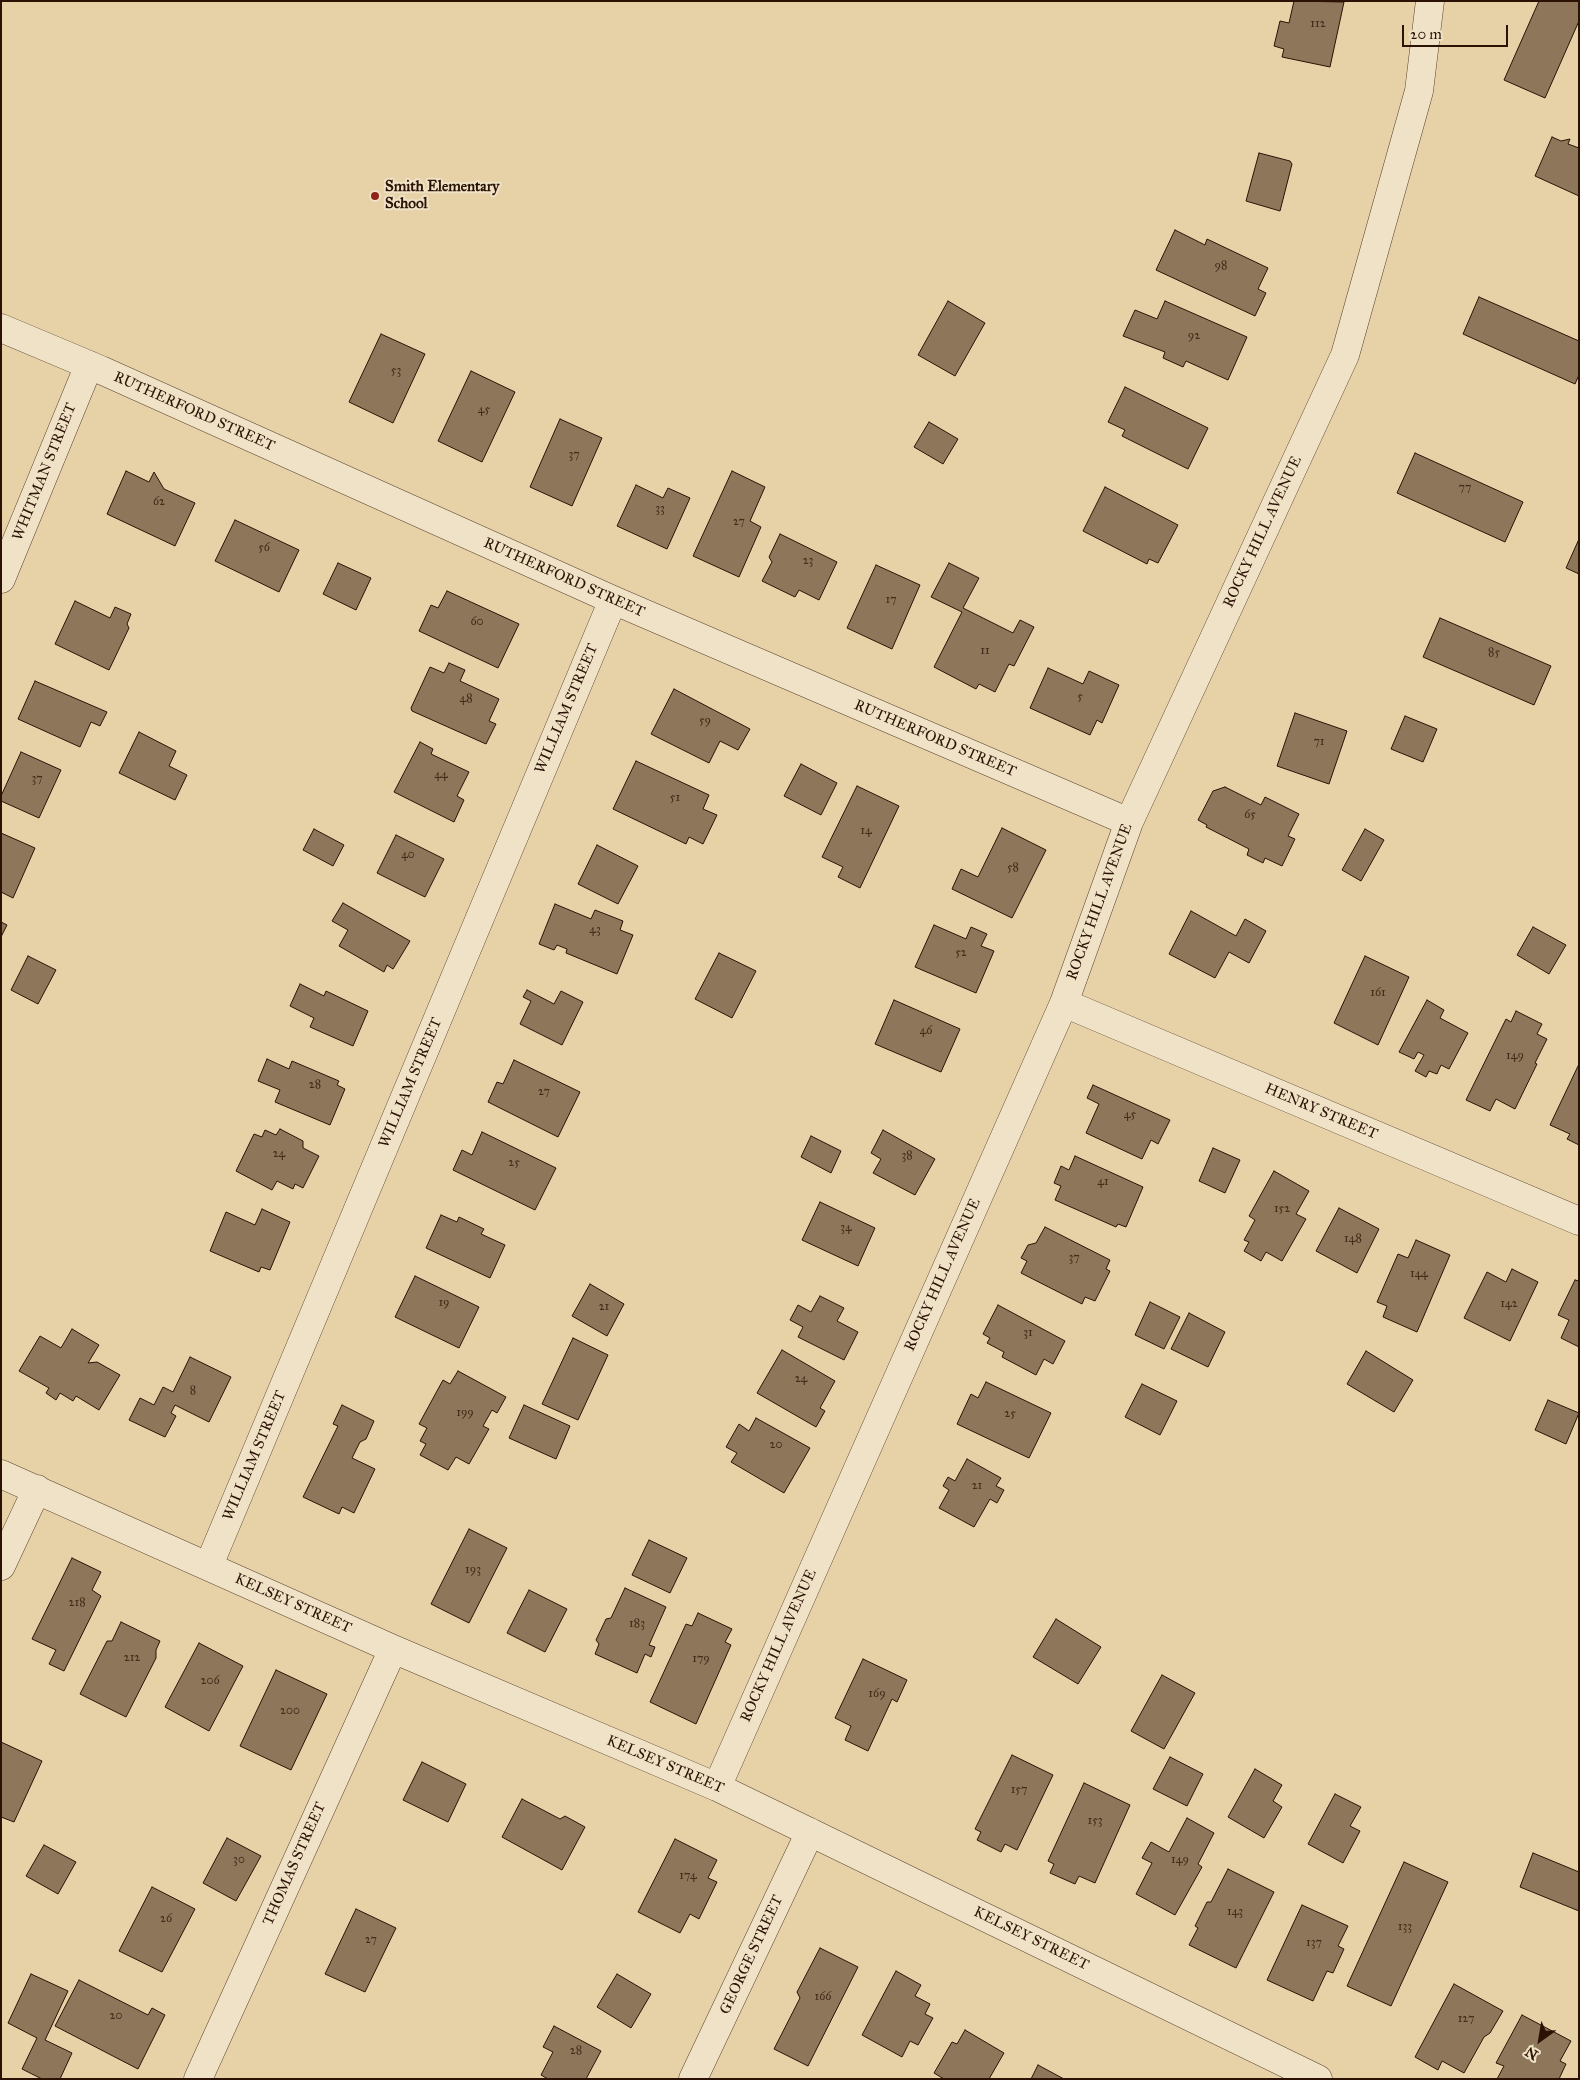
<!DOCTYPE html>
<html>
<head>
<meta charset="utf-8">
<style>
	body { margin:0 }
	#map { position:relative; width:1580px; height:2080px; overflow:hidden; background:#e7d2a8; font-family:"IM FELL Great Primer",serif }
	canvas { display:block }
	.frame { position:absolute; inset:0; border:2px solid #2b1205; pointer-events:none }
	.north { position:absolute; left:1515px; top:2015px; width:50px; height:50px; -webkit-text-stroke:4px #efe2c6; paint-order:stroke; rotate:212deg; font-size:14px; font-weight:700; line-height:20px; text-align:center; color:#2b1205 }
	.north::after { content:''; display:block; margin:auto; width:18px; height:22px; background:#2b1205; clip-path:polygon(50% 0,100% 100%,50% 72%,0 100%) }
	.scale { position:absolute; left:1402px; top:25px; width:106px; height:22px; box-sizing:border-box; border:2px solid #2b1205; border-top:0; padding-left:6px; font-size:15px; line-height:18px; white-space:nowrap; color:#2b1205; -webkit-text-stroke:4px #efe2c6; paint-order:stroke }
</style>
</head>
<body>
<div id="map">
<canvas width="1580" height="2080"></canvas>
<div class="frame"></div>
<div class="north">N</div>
<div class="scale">20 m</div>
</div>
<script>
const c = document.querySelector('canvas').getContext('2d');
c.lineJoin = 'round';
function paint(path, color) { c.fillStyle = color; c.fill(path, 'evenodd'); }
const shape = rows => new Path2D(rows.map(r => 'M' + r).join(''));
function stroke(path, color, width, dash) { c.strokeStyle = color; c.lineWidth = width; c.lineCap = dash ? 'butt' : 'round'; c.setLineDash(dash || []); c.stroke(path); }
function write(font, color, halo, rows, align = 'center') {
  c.font = font + ' "IM FELL Great Primer",serif'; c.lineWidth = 4; c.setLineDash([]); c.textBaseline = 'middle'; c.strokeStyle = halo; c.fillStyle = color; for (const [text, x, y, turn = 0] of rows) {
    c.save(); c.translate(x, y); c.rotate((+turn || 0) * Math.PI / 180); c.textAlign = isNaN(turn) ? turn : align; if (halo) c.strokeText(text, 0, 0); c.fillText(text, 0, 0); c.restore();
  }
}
const building = shape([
	[1294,1,1344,2,1330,67,1282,57,1284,49,1274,46,1280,21,1289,23,1294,1],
	[1539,1,1579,1,1579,21,1545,98,1504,80,1539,1],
	[1552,137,1561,141,1570,139,1568,144,1579,148,1579,196,1535,176,1552,137],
	[1259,153,1290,161,1292,164,1280,211,1246,201,1259,153],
	[1175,230,1205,245,1207,239,1268,268,1258,289,1266,293,1255,316,1156,270,1175,230],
	[1479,297,1579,341,1579,375,1575,384,1463,334,1479,297],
	[948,301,985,323,955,376,918,355,948,301],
	[1165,301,1247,337,1228,380,1186,361,1183,367,1163,358,1165,352,1123,336,1135,310,1157,319,1165,301],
	[381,334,425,354,393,423,349,402,381,334],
	[471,371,515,392,482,462,438,441,471,371],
	[1125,387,1208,428,1188,469,1122,436,1125,430,1108,422,1125,387],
	[560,419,602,438,572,506,530,487,560,419],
	[929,422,958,439,943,464,914,447,929,422],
	[1415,453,1523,502,1505,542,1397,493,1415,453],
	[126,471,149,482,154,472,164,489,195,503,175,546,107,514,126,471],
	[732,471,765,487,750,521,761,527,739,577,693,556,732,471],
	[636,485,663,498,668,488,690,498,667,549,617,526,636,485],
	[1105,487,1178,525,1158,563,1149,559,1147,564,1083,531,1105,487],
	[235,520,299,550,279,592,215,561,235,520],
	[780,534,837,562,819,600,799,590,795,597,762,581,772,562,769,557,780,534],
	[1579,539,1579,574,1566,568,1579,539],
	[338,563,371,578,356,610,323,594,338,563],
	[949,563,979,578,963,608,1013,633,1020,620,1034,627,1014,666,1009,664,995,692,979,684,976,689,934,667,962,612,931,597,949,563],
	[876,565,920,585,892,649,847,628,876,565],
	[447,591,519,624,498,668,419,631,431,605,438,608,447,591],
	[75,601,110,618,115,607,131,614,127,624,129,628,109,670,55,644,75,601],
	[1440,618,1551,666,1534,705,1423,657,1440,618],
	[449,663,465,670,460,681,499,699,489,721,496,724,486,744,412,711,411,708,430,667,444,673,449,663],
	[1048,668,1083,684,1089,671,1119,685,1102,723,1097,720,1090,735,1030,708,1048,668],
	[35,681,107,712,100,726,91,722,80,747,18,719,35,681],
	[674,689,750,729,738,750,720,741,709,763,651,734,674,689],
	[1295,713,1347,731,1329,784,1277,766,1295,713],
	[1405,716,1437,729,1423,762,1391,749,1405,716],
	[139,732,176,751,169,766,187,775,175,800,119,773,139,732],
	[420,742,433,749,431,754,469,772,457,796,464,800,454,822,394,792,420,742],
	[21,752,61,770,39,818,1,801,1,796,21,752],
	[636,761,709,795,703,809,717,815,703,844,689,837,686,844,613,809,636,761],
	[801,764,837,783,821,815,784,796,801,764],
	[857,786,899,806,860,888,838,877,843,867,822,857,857,786],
	[1225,787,1261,805,1265,797,1299,814,1288,836,1295,839,1282,866,1265,858,1263,863,1247,855,1249,849,1206,827,1207,825,1198,820,1213,791,1225,787],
	[1002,828,1046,850,1012,918,952,889,961,869,978,877,1002,828],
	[314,829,344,845,333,866,303,850,314,829],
	[1365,829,1384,840,1361,881,1342,870,1365,829],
	[1,833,35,848,13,898,1,892,1,833],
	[396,835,444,859,425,897,377,873,396,835],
	[597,845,638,866,618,904,578,884,597,845],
	[343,903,410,941,393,969,387,965,384,972,339,946,348,930,332,921,343,903],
	[555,904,591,919,595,910,623,921,620,930,633,935,617,974,566,953,567,949,557,945,554,950,539,944,555,904],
	[1191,911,1236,936,1245,919,1266,931,1249,963,1229,952,1215,978,1169,954,1191,911],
	[1,922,7,925,1,937,1,922],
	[934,925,966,939,971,927,987,934,981,946,994,951,976,993,915,967,934,925],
	[1533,927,1566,945,1549,974,1517,955,1533,927],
	[719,953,756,971,732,1018,695,999,719,953],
	[28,956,56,970,38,1004,11,990,28,956],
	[1365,956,1409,977,1378,1045,1334,1023,1365,956],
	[300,984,324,996,326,991,368,1011,353,1046,310,1027,314,1018,290,1006,300,984],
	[527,990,554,1004,561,991,583,1002,562,1045,520,1024,531,1001,523,997,527,990],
	[894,1000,960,1029,941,1072,875,1044,894,1000],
	[1427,1000,1444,1010,1440,1018,1468,1033,1449,1069,1441,1065,1437,1074,1429,1071,1426,1077,1415,1071,1424,1055,1418,1052,1414,1059,1399,1052,1427,1000],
	[1516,1011,1542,1024,1537,1034,1547,1039,1535,1063,1537,1064,1515,1109,1496,1099,1490,1111,1466,1100,1506,1019,1511,1022,1516,1011],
	[267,1059,289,1069,292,1061,339,1081,337,1085,345,1089,330,1125,275,1102,280,1090,258,1081,267,1059],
	[514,1060,580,1092,558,1137,488,1102,497,1082,503,1084,514,1060],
	[1579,1064,1579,1145,1567,1139,1570,1134,1550,1125,1579,1064],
	[1093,1085,1170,1120,1158,1144,1151,1140,1142,1159,1086,1133,1099,1104,1087,1098,1093,1085],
	[280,1129,303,1141,303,1148,319,1156,303,1188,295,1184,293,1189,277,1181,272,1190,236,1171,254,1134,262,1137,265,1130,276,1135,280,1129],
	[883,1130,935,1159,915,1195,873,1173,881,1159,871,1153,883,1130],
	[482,1132,556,1168,535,1210,453,1170,462,1150,472,1155,482,1132],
	[811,1136,841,1151,831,1173,801,1157,811,1136],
	[1213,1148,1240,1160,1225,1193,1199,1181,1213,1148],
	[1075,1156,1143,1187,1126,1227,1118,1224,1116,1227,1055,1200,1061,1186,1054,1183,1061,1166,1069,1170,1075,1156],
	[1274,1171,1309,1191,1296,1214,1306,1219,1282,1261,1266,1252,1261,1261,1244,1251,1249,1242,1244,1240,1255,1220,1249,1216,1274,1171],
	[820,1202,875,1228,858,1266,802,1240,820,1202],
	[1339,1208,1379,1229,1357,1273,1316,1251,1339,1208],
	[262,1209,290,1222,270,1270,261,1267,259,1272,210,1251,226,1212,255,1225,262,1209],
	[441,1215,457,1222,459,1217,484,1229,481,1234,505,1245,490,1278,426,1248,441,1215],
	[1045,1227,1110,1260,1106,1269,1110,1271,1095,1301,1085,1297,1082,1304,1021,1273,1027,1261,1021,1258,1028,1245,1036,1243,1045,1227],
	[1416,1240,1450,1255,1417,1332,1383,1317,1387,1306,1377,1302,1398,1254,1408,1258,1416,1240],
	[1512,1269,1538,1282,1510,1341,1464,1318,1487,1272,1506,1282,1512,1269],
	[415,1276,479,1307,459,1348,395,1317,415,1276],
	[1575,1280,1579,1281,1579,1347,1561,1338,1569,1320,1558,1315,1575,1280],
	[590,1284,624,1304,607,1336,572,1316,590,1284],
	[820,1296,844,1308,837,1321,858,1332,844,1360,798,1337,803,1327,790,1320,798,1305,811,1312,820,1296],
	[1150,1302,1180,1317,1164,1349,1135,1335,1150,1302],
	[998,1305,1065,1341,1053,1364,1044,1359,1036,1375,1002,1357,1004,1352,987,1343,990,1338,983,1334,998,1305],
	[1189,1313,1225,1332,1208,1367,1171,1349,1189,1313],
	[72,1329,99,1345,88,1363,97,1362,120,1375,99,1410,76,1396,73,1401,60,1393,56,1400,46,1393,49,1388,19,1371,40,1336,61,1348,72,1329],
	[573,1338,608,1355,578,1420,542,1404,573,1338],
	[782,1350,835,1381,820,1408,825,1411,816,1427,757,1393,782,1350],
	[1366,1351,1413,1380,1394,1412,1347,1384,1366,1351],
	[190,1357,231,1377,209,1422,175,1405,171,1413,176,1416,165,1437,129,1420,140,1398,154,1405,163,1387,173,1392,190,1357],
	[458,1371,506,1397,497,1413,492,1410,483,1426,489,1429,469,1464,456,1457,448,1470,420,1455,426,1444,420,1441,427,1428,419,1424,443,1380,450,1384,458,1371],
	[986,1382,1051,1413,1029,1458,957,1424,971,1394,978,1398,986,1382],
	[1142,1384,1177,1401,1160,1435,1125,1417,1142,1384],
	[1548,1400,1579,1413,1566,1444,1535,1430,1548,1400],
	[342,1405,374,1421,366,1439,360,1442,352,1458,375,1469,354,1513,342,1507,339,1514,303,1497,338,1426,333,1424,342,1405],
	[524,1405,570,1426,556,1459,509,1438,524,1405],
	[756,1418,810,1448,784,1493,731,1462,737,1453,726,1447,739,1424,749,1431,756,1418],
	[967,1459,1001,1478,996,1486,1004,1490,997,1503,990,1499,974,1527,939,1508,949,1490,943,1486,948,1477,955,1481,967,1459],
	[469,1529,507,1548,469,1623,431,1604,469,1529],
	[649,1540,687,1558,670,1593,632,1575,649,1540],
	[72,1558,101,1572,92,1590,101,1596,64,1671,49,1664,56,1650,32,1639,72,1558],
	[625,1588,666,1607,649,1645,655,1647,651,1657,645,1654,637,1673,595,1654,599,1644,596,1640,606,1619,611,1618,625,1588],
	[529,1590,567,1609,545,1652,507,1633,529,1590],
	[698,1613,732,1629,725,1642,731,1645,696,1724,650,1702,686,1624,692,1626,698,1613],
	[1056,1619,1101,1647,1078,1684,1033,1657,1056,1619],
	[121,1622,160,1641,156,1650,156,1658,126,1717,80,1694,107,1641,112,1641,121,1622],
	[199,1643,243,1666,209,1731,165,1707,199,1643],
	[863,1659,907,1680,897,1702,892,1699,868,1751,845,1740,851,1726,835,1718,863,1659],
	[276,1670,327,1694,291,1770,240,1746,276,1670],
	[1162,1675,1195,1693,1164,1749,1131,1731,1162,1675],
	[1,1742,42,1761,14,1822,1,1817,1,1742],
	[1012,1755,1053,1775,1017,1850,1005,1844,1001,1852,977,1840,981,1832,975,1829,1012,1755],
	[1170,1757,1203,1774,1187,1806,1153,1789,1170,1757],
	[422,1762,466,1784,448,1822,403,1800,422,1762],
	[1255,1769,1282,1785,1273,1801,1282,1807,1264,1838,1228,1817,1255,1769],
	[1084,1783,1130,1805,1095,1883,1079,1876,1075,1884,1050,1873,1054,1864,1048,1861,1084,1783],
	[1335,1794,1361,1807,1350,1826,1360,1831,1343,1863,1308,1844,1335,1794],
	[522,1799,560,1819,565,1816,585,1827,562,1870,502,1837,522,1799],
	[1187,1818,1214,1833,1198,1864,1202,1867,1175,1915,1136,1894,1152,1863,1142,1858,1151,1842,1169,1852,1187,1818],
	[227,1838,261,1856,236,1901,203,1883,227,1838],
	[675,1839,717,1860,708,1878,717,1882,699,1919,690,1914,680,1933,638,1912,675,1839],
	[44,1845,76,1862,58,1894,26,1876,44,1845],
	[1533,1853,1579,1872,1579,1911,1520,1887,1533,1853],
	[1404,1862,1448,1882,1391,2006,1347,1986,1404,1862],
	[1228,1869,1274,1892,1236,1968,1189,1945,1198,1928,1195,1926,1207,1902,1211,1902,1228,1869],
	[152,1887,195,1909,162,1972,119,1951,152,1887],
	[1302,1905,1348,1926,1338,1946,1344,1949,1333,1973,1327,1971,1313,2001,1267,1980,1302,1905],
	[356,1909,396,1928,365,1992,325,1974,356,1909],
	[820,1948,858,1967,808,2066,774,2049,800,1998,797,1992,820,1948],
	[896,1971,921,1985,915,1996,930,2004,925,2014,933,2018,918,2045,910,2041,902,2057,862,2035,896,1971],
	[31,1974,68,1991,45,2040,72,2053,60,2079,42,2079,22,2069,37,2038,8,2023,31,1974],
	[617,1974,651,1994,631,2028,597,2007,617,1974],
	[79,1980,148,2015,152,2008,165,2015,138,2069,55,2026,79,1980],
	[1454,1984,1503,2011,1490,2033,1484,2037,1464,2073,1442,2061,1438,2070,1415,2057,1454,1984],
	[1522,2015,1571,2041,1560,2061,1566,2064,1559,2079,1497,2079,1504,2066,1496,2063,1522,2015],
	[554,2026,601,2051,586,2079,548,2079,541,2075,553,2052,543,2047,554,2026],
	[965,2030,1004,2053,989,2079,944,2079,934,2073,952,2042,957,2044,965,2030],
	[1038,2065,1064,2079,1031,2079,1038,2065]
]);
const minor = shape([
	[1,328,101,370,613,600,1129,822],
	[1,579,89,365],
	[1064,1003,1579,1221],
	[1,1474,393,1649,717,1787,1318,2079],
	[209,1565,613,600],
	[1,1566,37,1489],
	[717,1787,1064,1003,1129,822,1345,355,1419,91,1430,1],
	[198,2079,393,1649],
	[693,2079,810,1832]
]);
const markers = [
	[375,196,5,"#8f2418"]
];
const numberNames = [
	["112",1318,24],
	["98",1221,266],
	["92",1194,336],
	["53",396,371],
	["45",484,410],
	["37",574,455],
	["77",1465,488],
	["62",159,502],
	["33",660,509],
	["27",739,522],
	["56",264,548],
	["23",808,561],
	["17",891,600],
	["60",477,622],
	["11",985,651],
	["85",1494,653],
	["5",1080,697],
	["48",466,699],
	["59",705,721],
	["71",1319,742],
	["44",441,775],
	["37",37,779],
	["51",675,798],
	["65",1250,815],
	["14",866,831],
	["40",408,855],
	["58",1013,868],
	["43",595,930],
	["52",961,953],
	["161",1378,993],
	["46",926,1031],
	["149",1515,1056],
	["28",315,1085],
	["27",544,1092],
	["45",1130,1115],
	["24",279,1154],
	["38",907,1156],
	["25",514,1163],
	["41",1103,1182],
	["152",1282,1209],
	["34",846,1228],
	["148",1353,1239],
	["37",1074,1258],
	["144",1419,1274],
	["19",444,1303],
	["142",1509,1304],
	["21",604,1307],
	["31",1028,1333],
	["24",801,1379],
	["8",193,1391],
	["199",465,1413],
	["25",1010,1414],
	["20",776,1445],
	["21",977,1486],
	["193",473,1570],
	["218",77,1603],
	["183",637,1624],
	["212",132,1658],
	["179",701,1659],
	["206",210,1681],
	["169",877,1694],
	["200",290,1711],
	["157",1019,1790],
	["153",1095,1821],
	["30",239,1860],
	["149",1180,1860],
	["174",688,1876],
	["143",1235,1912],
	["26",166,1919],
	["133",1405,1927],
	["27",371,1940],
	["137",1314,1943],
	["166",823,1997],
	["20",116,2016],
	["127",1466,2019],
	["28",576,2051]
];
const poiNames = [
	["Smith Elementary",385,187],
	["School",385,204]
];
const streetNames = [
	["RUTHERFORD STREET",194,412,24],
	["WHITMAN STREET",45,472,-68],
	["ROCKY HILL AVENUE",1263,532,-65],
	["RUTHERFORD STREET",564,578,24],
	["WILLIAM STREET",567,709,-67],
	["RUTHERFORD STREET",935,739,23],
	["ROCKY HILL AVENUE",1100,902,-70],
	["WILLIAM STREET",411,1083,-67],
	["HENRY STREET",1321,1112,23],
	["ROCKY HILL AVENUE",943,1275,-66],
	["WILLIAM STREET",255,1456,-67],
	["KELSEY STREET",293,1604,24],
	["ROCKY HILL AVENUE",779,1646,-66],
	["KELSEY STREET",665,1765,23],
	["THOMAS STREET",295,1864,-66],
	["KELSEY STREET",1031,1939,26],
	["GEORGE STREET",752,1955,-65]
];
paint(building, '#8d765a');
stroke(building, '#2b1205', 1);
stroke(minor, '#5a422e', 29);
stroke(minor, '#efe2c6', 28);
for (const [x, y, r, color] of markers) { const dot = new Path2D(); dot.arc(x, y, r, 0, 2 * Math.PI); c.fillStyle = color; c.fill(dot); stroke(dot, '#efe2c6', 2); }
write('12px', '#442b1a', null, numberNames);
write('bold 15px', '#2b1205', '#efe2c6', poiNames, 'left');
write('15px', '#2b1205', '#efe2c6', streetNames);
</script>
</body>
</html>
